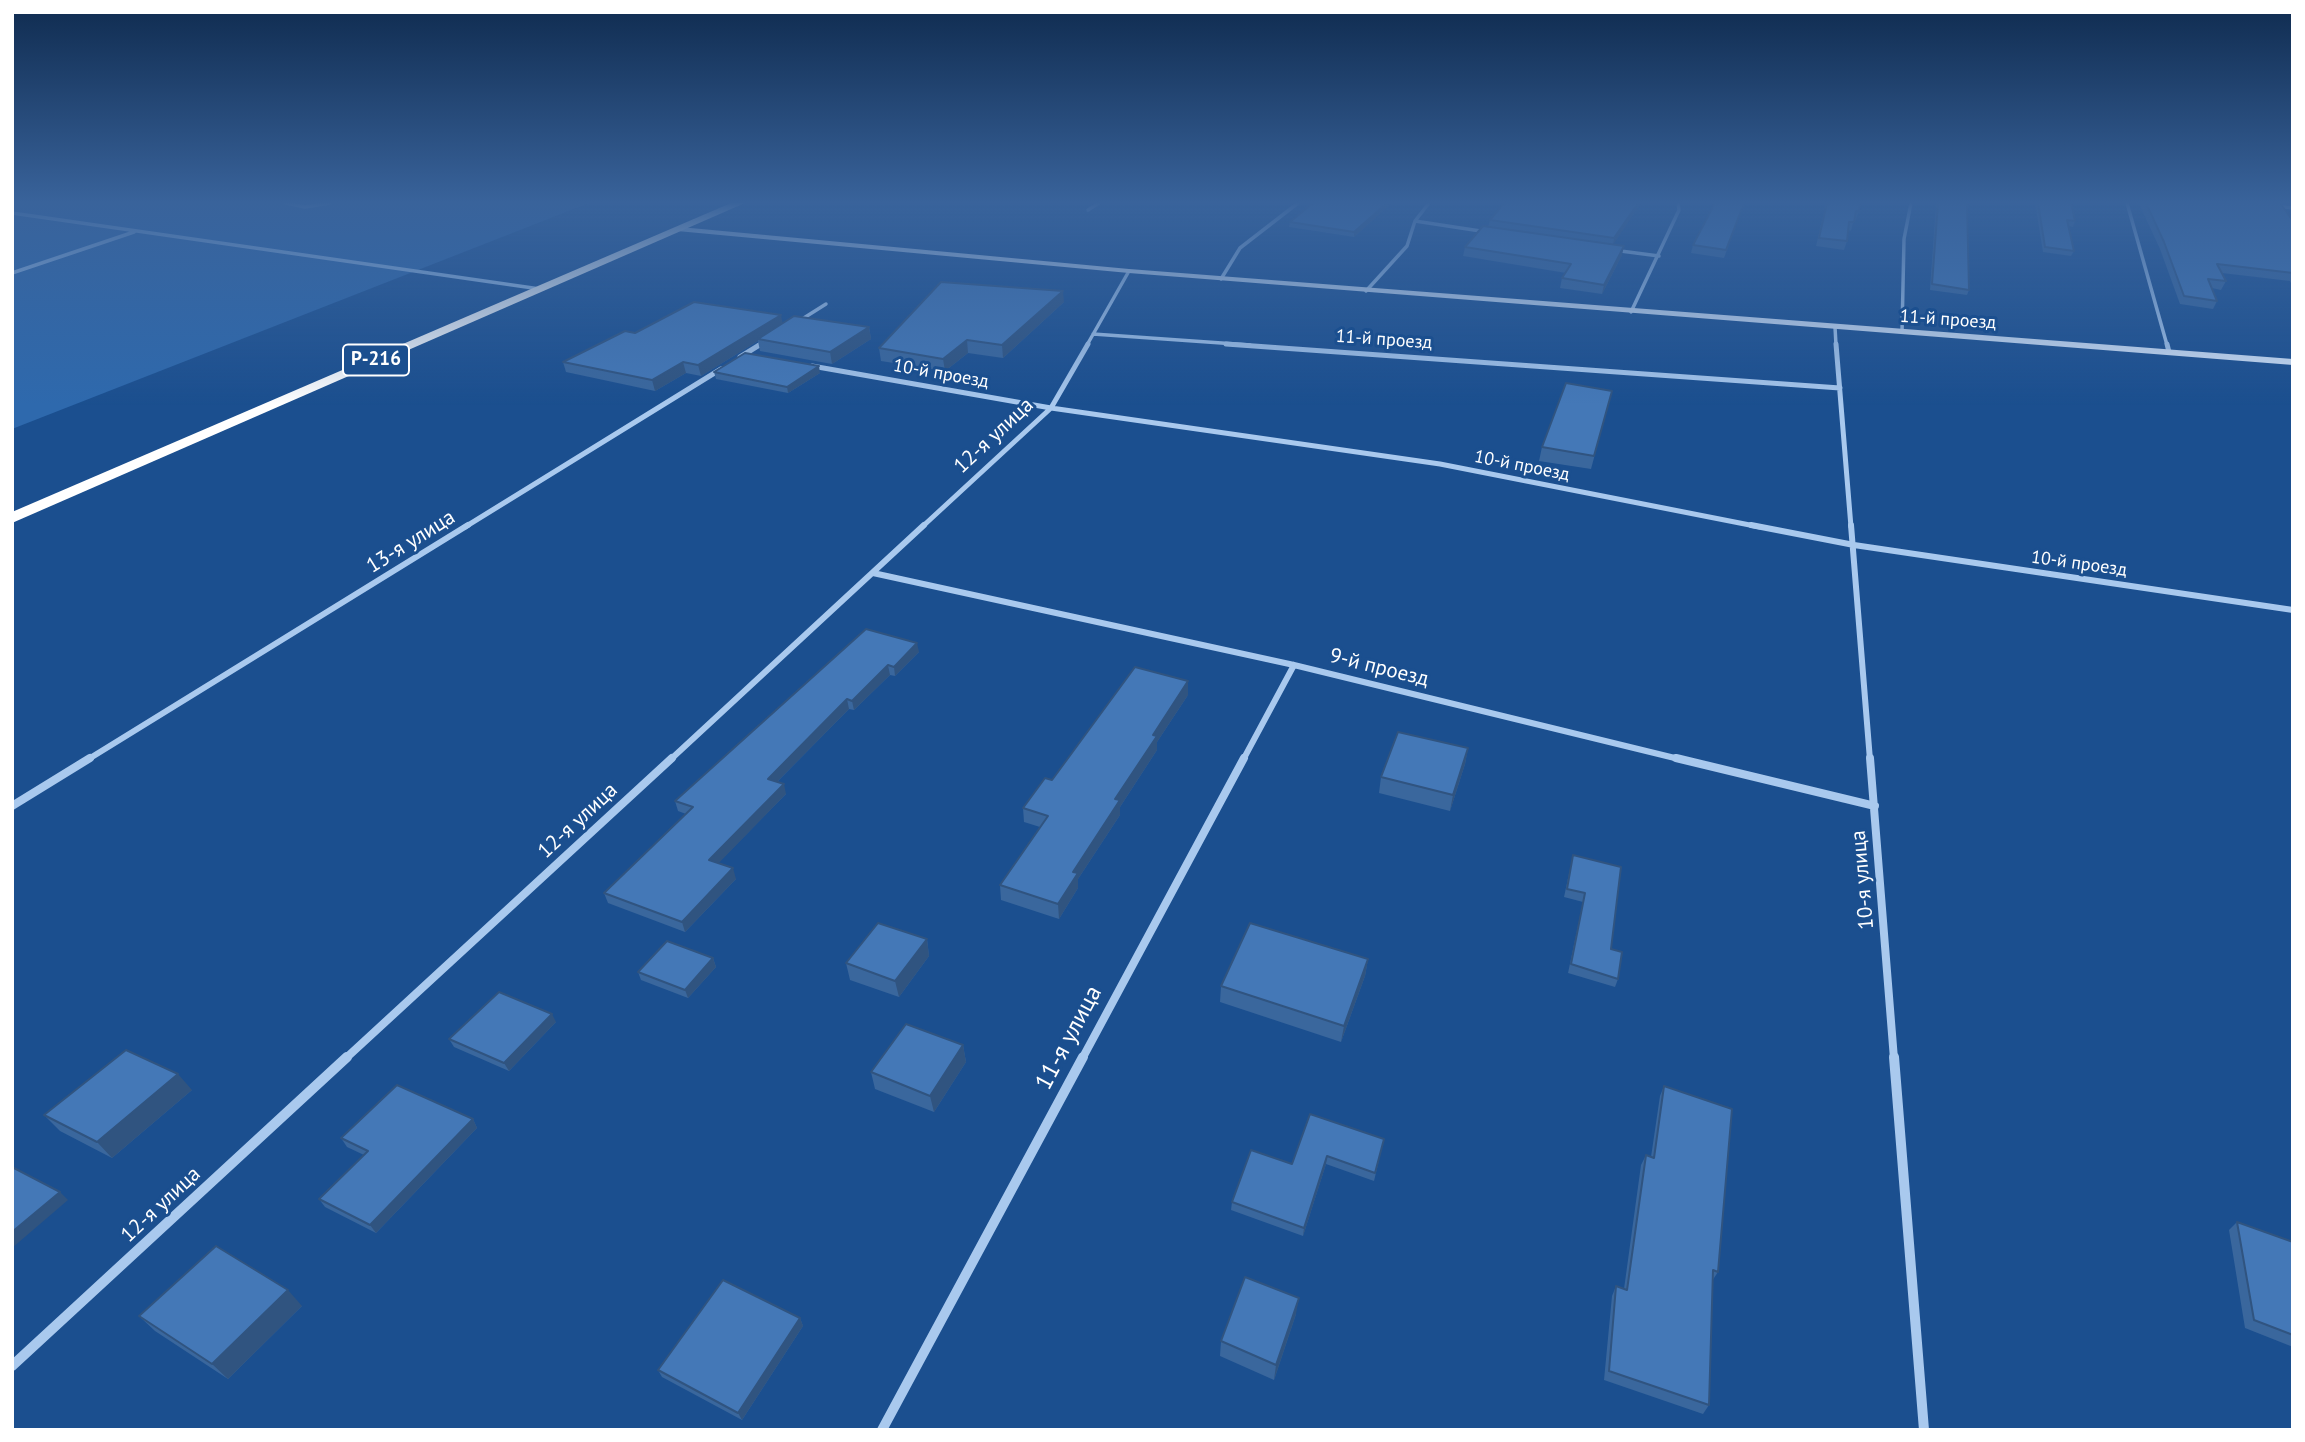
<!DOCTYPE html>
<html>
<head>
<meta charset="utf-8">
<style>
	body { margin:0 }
	#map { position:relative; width:2305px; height:1442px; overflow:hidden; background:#1b4f8f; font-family:"PT Sans",sans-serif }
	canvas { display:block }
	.frame { position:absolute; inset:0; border:14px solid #fff; pointer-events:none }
</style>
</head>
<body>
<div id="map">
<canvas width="2305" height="1442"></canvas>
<div class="frame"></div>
</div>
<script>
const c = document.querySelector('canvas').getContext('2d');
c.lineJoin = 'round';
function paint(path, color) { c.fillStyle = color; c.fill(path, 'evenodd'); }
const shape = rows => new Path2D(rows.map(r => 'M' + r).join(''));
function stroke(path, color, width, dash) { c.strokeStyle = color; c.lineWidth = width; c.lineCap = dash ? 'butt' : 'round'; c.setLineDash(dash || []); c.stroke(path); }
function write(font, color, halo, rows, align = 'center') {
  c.font = font + ' "PT Sans",sans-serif'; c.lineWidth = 6; c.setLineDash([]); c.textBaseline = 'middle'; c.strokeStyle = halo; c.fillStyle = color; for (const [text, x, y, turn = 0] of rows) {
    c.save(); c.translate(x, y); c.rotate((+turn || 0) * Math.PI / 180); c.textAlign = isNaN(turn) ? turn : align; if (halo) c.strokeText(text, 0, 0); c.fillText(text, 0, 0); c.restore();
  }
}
const green = shape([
	[12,203,589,203,12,429]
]);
const streetFar4 = shape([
	[286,203,305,207,330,203],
	[2127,203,2167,345],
	[2276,206,2293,208],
	[1088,210,1099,203],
	[12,213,540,289],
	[1415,221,1487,232],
	[1613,250,1659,256],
	[12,273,134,232],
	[1221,279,1240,248,1298,203],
	[1366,291,1407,246,1415,221,1429,203],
	[1631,312,1679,210,1678,203],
	[799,321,826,304],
	[1835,327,1836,345],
	[1902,332,1904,239,1911,203],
	[1093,334,1250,345],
	[758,345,765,341],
	[1087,345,1129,271]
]);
const streetFar3 = shape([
	[1226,344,1840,388],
	[1836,344,1851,527],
	[2167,344,2169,352],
	[740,357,761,344],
	[812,366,1051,408,1440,464,1760,527],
	[465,527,721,369],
	[922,527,1051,408,1088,344]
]);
const streetFar2 = shape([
	[1751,525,1854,545,2293,610],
	[1851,525,1870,760],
	[873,573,1294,665,1683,760],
	[87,760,468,525],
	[670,760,924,525],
	[1243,760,1294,665]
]);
const streetFar1 = shape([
	[1676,758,1875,806],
	[1870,758,1894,1059],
	[12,806,90,758],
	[345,1059,672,758],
	[1082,1059,1244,758]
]);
const street = shape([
	[1894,1057,1924,1430],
	[12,1366,347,1057],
	[882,1430,1083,1057]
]);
const secondary = shape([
	[680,227,1129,269,2293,359,2293,365,1129,273,677,231,680,227]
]);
const highway = shape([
	[731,203,745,203,12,523,12,512,731,203]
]);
const wall = shape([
	[1313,203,1392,203,1354,237,1289,227,1290,222],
	[1504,203,1641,203,1613,244,1622,255,1602,294,1560,288,1562,278,1566,273,1463,256,1465,247,1488,227,1490,220],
	[1744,203,1724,258,1691,253,1693,245],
	[1826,203,1861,203,1856,220,1854,219,1851,231,1848,230,1847,241,1844,250,1816,246],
	[1936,203,1967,203,1969,290,1967,295,1930,290],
	[2035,203,2071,203,2075,221,2073,227,2068,226,2074,251,2071,256,2043,252],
	[2137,203,2280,203,2293,221,2293,287,2290,281,2222,273,2226,281,2221,290,2212,288,2217,301,2213,309,2180,304,2160,249,2139,204],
	[1064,302,1003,358,968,353,945,371,881,361,879,348],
	[782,323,869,327,871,339,832,364,760,351,758,341,701,376,686,373,655,391,566,372,563,362,635,333],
	[714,372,820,373,788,393,716,379],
	[1612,391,1591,469,1539,461,1542,447],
	[866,629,919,652,895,676,890,675,854,710,849,709,777,782,786,794,718,863,736,879,685,932,608,903,604,893,686,814,678,811,675,801],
	[1188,695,1157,742,1157,750,1120,807,1120,815,1078,879,1078,888,1059,919,1001,900,1000,885,1040,827,1024,822,1023,808,1052,780],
	[1468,748,1465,764,1450,811,1379,793,1381,777],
	[1573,855,1611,949,1618,979,1615,987,1568,973,1583,902,1564,897],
	[927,939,929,956,899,997,850,980,846,963],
	[713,958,716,967,688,998,641,980,638,972],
	[1368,959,1365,976,1341,1042,1220,1002,1221,986],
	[556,1022,509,1071,454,1047,449,1039],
	[963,1045,966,1062,934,1112,875,1089,871,1072],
	[1664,1086,1718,1272,1712,1281,1709,1405,1703,1414,1604,1380,1612,1296,1616,1286,1624,1289,1641,1165,1646,1155,1651,1157,1660,1096],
	[192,1090,112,1158,60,1131,44,1115],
	[473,1119,477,1128,376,1233,325,1207,319,1199,364,1155,347,1147,341,1138],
	[1384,1139,1374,1181,1326,1164,1303,1236,1231,1210,1232,1202,1292,1164],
	[2237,1222,2293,1242,2293,1347,2245,1328,2229,1230],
	[302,1306,228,1379,155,1331,139,1316],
	[1296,1314,1274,1380,1220,1356,1221,1341],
	[800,1318,803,1326,742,1420,662,1377,658,1370]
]);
const shadedWall = shape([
	[1387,203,1392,203,1354,237,1354,232],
	[1638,203,1641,203,1613,245,1614,238],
	[1624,246,1622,255,1602,294,1604,285],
	[1063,291,1064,302,1003,358,1002,345],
	[781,315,783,325,758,339,758,341,701,376,698,365],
	[869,327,871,339,832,364,830,352],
	[967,340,968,353,945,371,943,359],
	[683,362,686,373,655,391,652,380],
	[819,366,820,373,788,393,787,387],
	[917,643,919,652,895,676,894,667],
	[888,665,890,675,854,710,852,701],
	[1188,681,1188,695,1157,742,1157,750,1120,807,1120,815,1078,879,1078,888,1059,919,1058,904,1073,872,1153,735],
	[847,699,849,709,770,789,768,779],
	[1468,748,1465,764,1450,811,1453,795],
	[784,784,786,794,712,870,709,860],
	[733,868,736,879,685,932,682,922],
	[927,939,929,956,899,997,895,981],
	[713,958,716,967,688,998,685,990],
	[1368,959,1365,976,1341,1042,1344,1026],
	[552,1014,556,1022,509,1071,504,1063],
	[963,1045,966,1062,934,1112,930,1096],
	[178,1074,192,1090,112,1158,97,1142],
	[473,1119,477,1128,376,1233,370,1225],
	[1327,1156,1326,1164,1303,1236,1304,1228],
	[60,1192,68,1200,12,1248,12,1232],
	[288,1290,302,1306,228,1379,212,1364],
	[1299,1298,1296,1314,1274,1380,1276,1365],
	[800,1318,803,1326,742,1420,738,1413]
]);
const building = shape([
	[1313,203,1387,203,1354,232,1290,222,1313,203],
	[1504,203,1638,203,1614,238,1490,220,1504,203],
	[1715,203,1744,203,1726,250,1693,245,1715,203],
	[1827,203,1860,203,1859,211,1856,211,1854,222,1849,222,1847,241,1819,238,1827,203],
	[1938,203,1967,203,1969,290,1932,284,1938,203],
	[2038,203,2071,203,2075,221,2067,220,2074,251,2045,247,2038,203],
	[2146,203,2280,203,2293,221,2293,273,2217,264,2226,281,2208,279,2217,301,2184,296,2164,242,2146,203],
	[1483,226,1624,246,1604,285,1562,278,1571,264,1465,247,1483,226],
	[941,282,1063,291,1002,345,967,340,943,359,879,348,941,282],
	[694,302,781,315,698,365,683,362,652,380,563,362,625,331,635,333,694,302],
	[794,316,869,327,830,352,758,339,794,316],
	[745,353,819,366,787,387,714,372,745,353],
	[1566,383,1612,391,1594,456,1542,447,1566,383],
	[866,629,917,643,894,667,888,665,852,701,847,699,768,779,784,784,709,860,733,868,682,922,604,893,693,807,675,801,866,629],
	[1135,667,1188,681,1153,735,1157,736,1115,799,1120,800,1073,872,1078,873,1058,904,1000,885,1048,816,1023,808,1045,778,1052,780,1135,667],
	[1398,732,1468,748,1453,795,1381,777,1398,732],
	[1573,855,1621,867,1611,949,1622,952,1618,979,1571,964,1585,893,1567,889,1573,855],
	[878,923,927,939,895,981,846,963,878,923],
	[1250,923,1368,959,1344,1026,1221,986,1250,923],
	[667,941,713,958,685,990,638,972,667,941],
	[499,992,552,1014,504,1063,449,1039,499,992],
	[906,1024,963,1045,930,1096,871,1072,906,1024],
	[126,1050,178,1074,97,1142,44,1115,126,1050],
	[397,1085,473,1119,370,1225,319,1199,368,1151,341,1138,397,1085],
	[1664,1086,1732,1109,1718,1272,1713,1270,1709,1405,1609,1371,1616,1286,1627,1290,1646,1155,1654,1158,1664,1086],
	[1310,1114,1384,1139,1375,1173,1327,1156,1304,1228,1232,1202,1251,1150,1292,1164,1310,1114],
	[12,1167,60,1192,12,1232,12,1167],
	[2237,1222,2293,1242,2293,1335,2254,1320,2237,1222],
	[216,1246,288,1290,212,1364,139,1316,216,1246],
	[1245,1277,1299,1298,1276,1365,1221,1341,1245,1277],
	[723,1280,800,1318,738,1413,658,1370,723,1280]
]);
const farStreetnames = [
	["11-й проезд",1948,320,4],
	["11-й проезд",1384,340,4],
	["10-й проезд",941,374,10],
	["10-й проезд",1522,466,11],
	["10-й проезд",2079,564,8]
];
const shields = [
	[376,360,66]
];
const shieldNames = [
	["Р-216",376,360]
];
const streetNames = [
	["12-я улица",994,436,-43],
	["13-я улица",411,542,-32],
	["9-й проезд",1379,668,14],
	["12-я улица",578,821,-43],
	["10-я улица",1863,880,-95],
	["12-я улица",161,1205,-43]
];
const nearStreetnames = [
	["11-я улица",1069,1038,-62]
];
paint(green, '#2e69ad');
stroke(streetFar4, '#a9c9ee', 3.5);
stroke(streetFar3, '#a9c9ee', 5);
stroke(streetFar2, '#a9c9ee', 6);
stroke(streetFar1, '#a9c9ee', 8);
stroke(street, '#a9c9ee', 10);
paint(secondary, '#d6e6fa');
paint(highway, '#fff');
paint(wall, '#3a679d');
paint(shadedWall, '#305480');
paint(building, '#4478b7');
stroke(building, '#305480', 2);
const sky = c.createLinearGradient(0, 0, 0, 405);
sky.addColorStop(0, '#0f2b4f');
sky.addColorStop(0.5, '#39639b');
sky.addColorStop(1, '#39639b00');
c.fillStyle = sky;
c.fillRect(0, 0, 2305, 405);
write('18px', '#fff', '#1b4f8f', farStreetnames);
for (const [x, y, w] of shields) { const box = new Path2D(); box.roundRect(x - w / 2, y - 15.5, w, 31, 5); c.fillStyle = '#1b4f8f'; c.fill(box); stroke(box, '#fff', 2); }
write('bold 19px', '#fff', null, shieldNames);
write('21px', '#fff', '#1b4f8f', streetNames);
write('24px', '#fff', '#1b4f8f', nearStreetnames);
</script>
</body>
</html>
